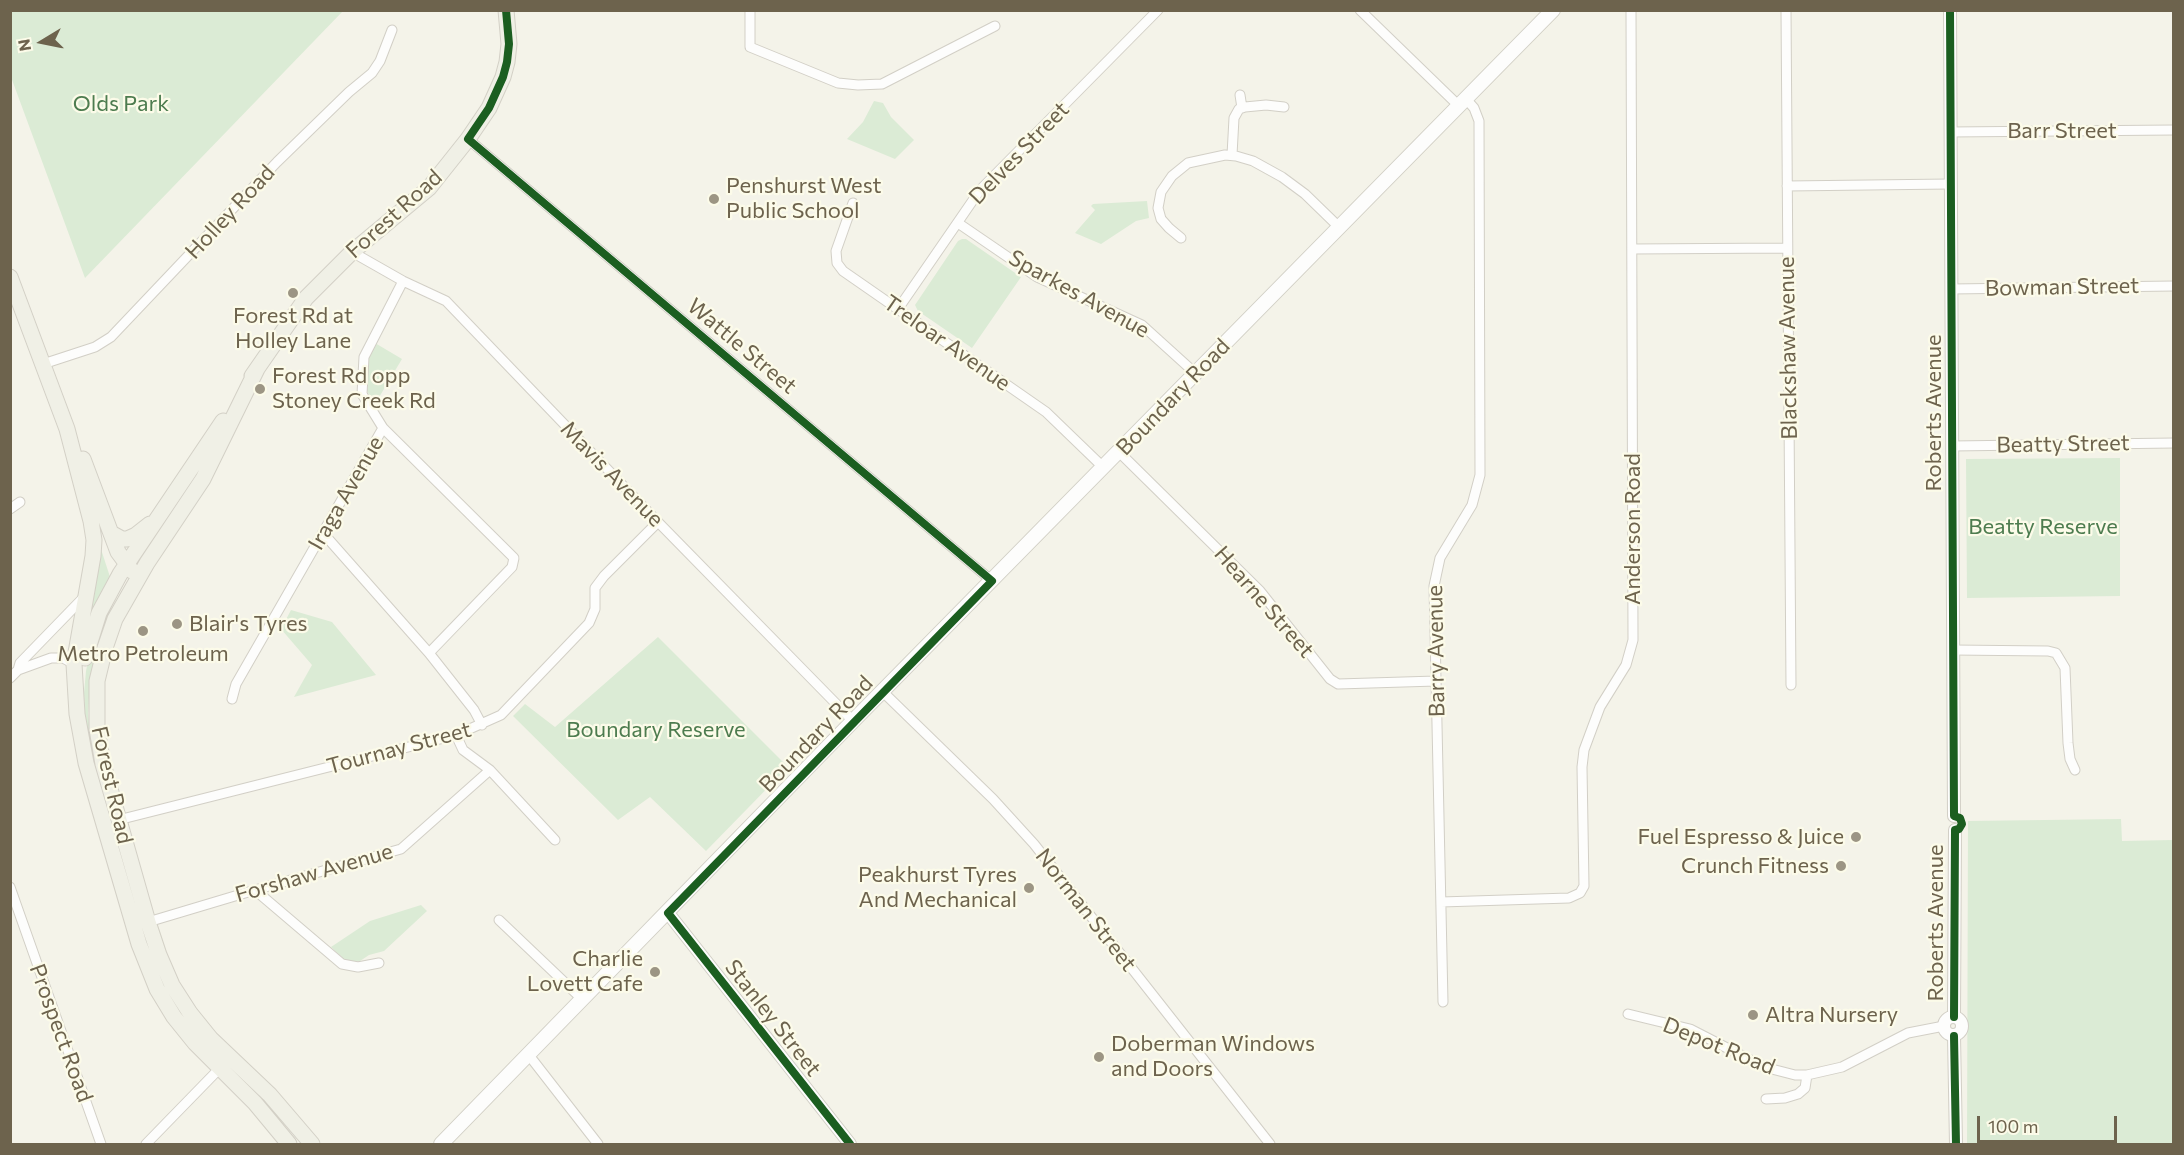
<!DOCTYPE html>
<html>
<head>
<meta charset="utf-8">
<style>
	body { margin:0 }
	#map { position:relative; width:2184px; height:1155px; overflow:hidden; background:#f4f3e9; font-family:Commissioner,sans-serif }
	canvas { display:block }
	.frame { position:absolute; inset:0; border:12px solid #6d634d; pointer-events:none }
	.north { position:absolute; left:12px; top:12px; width:60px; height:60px; -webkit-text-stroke:4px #fcfbe9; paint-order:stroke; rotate:260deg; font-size:16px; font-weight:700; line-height:24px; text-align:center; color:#6d634d }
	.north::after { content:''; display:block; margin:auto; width:21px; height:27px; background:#6d634d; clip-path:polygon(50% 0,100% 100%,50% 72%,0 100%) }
	.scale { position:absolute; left:1977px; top:1116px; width:140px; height:27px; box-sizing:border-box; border:3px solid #6d634d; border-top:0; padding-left:8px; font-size:18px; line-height:21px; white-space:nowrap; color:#6d634d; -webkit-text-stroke:4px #fcfbe9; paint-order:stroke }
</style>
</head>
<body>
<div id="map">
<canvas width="2184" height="1155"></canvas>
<div class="frame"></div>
<div class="north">N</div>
<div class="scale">100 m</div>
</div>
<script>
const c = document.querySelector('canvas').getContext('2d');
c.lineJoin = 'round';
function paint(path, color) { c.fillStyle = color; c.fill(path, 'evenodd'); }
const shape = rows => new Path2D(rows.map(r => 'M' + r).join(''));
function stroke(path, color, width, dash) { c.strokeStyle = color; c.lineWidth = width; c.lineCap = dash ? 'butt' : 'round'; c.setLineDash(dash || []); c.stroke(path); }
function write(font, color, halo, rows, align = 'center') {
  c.font = font + ' Commissioner,sans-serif'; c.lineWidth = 4.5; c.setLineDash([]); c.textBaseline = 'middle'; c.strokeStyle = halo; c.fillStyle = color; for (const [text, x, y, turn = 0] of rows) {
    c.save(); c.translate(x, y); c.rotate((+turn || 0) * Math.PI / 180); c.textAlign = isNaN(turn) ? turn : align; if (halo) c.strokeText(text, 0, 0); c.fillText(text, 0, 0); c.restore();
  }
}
const green = shape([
	[10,11,11,10,343,11,85,278,11,77],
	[874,101,883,103,891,117,914,140,895,159,847,139,863,122],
	[1147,201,1149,218,1136,221,1101,244,1075,233,1095,210,1091,206,1093,204],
	[962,239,966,239,1021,277,972,348,918,311,915,305,958,241],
	[375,343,402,359,375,404,367,391,368,359],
	[2120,458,2120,596,1967,598,1966,459],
	[99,543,111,580,92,615,89,615],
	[116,591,98,644,90,681,88,714,91,746,89,747,85,722,84,693,86,671,92,642],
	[291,610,332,622,376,675,294,697,312,665,281,629],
	[658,637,788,767,706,851,650,797,618,820,513,716,525,704,555,727],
	[2121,819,2122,841,2173,840,2173,1144,1967,1144,1968,821],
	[421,905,427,911,384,951,369,955,360,961,346,961,331,947,370,921]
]);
const minor = shape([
	[750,10,750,47,838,83,858,85,882,84,995,26],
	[1360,10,1459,106],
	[1786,10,1791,685],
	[1240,95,1242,108],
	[1950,132,2174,130],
	[468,139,992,581],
	[1232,155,1234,118,1239,109,1245,107,1266,105,1284,107],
	[1787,186,1950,184],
	[853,203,836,251,837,263,843,271,1046,412,1104,468],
	[958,223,1037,277,1142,325,1195,373],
	[1181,238,1169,228,1161,219,1158,208,1161,192,1172,176,1188,163,1225,155,1236,156,1253,161,1282,177,1305,194,1340,228],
	[1632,249,1786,248],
	[352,252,403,281,446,301,658,522,853,721],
	[1951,289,2174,286],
	[898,309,980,190,1158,10],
	[43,364,95,347,111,337,277,162,349,92,372,73,380,61,392,30],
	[383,428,514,558,512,567,429,653],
	[1952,446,2174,443],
	[1119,452,1260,591,1330,679,1338,684,1436,681],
	[10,509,20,502],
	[323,533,429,653,474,710,482,725],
	[1953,650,2048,651,2056,653,2065,668,2068,743,2070,759,2075,770],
	[18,670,51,658,63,658,74,664],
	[10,678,18,670,20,663,85,596],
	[883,692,993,799,1034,844,1270,1144],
	[232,699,236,684,383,428,362,394,364,357,403,281],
	[456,735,463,750,490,770,555,840],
	[118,820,456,735,501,715,589,623,595,609,595,588,604,576,658,522],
	[10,887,101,1144],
	[255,890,342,964,358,967,379,963],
	[1441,902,1569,898,1580,893,1584,886,1582,767,1584,750,1600,707,1626,665,1633,640,1631,10],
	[499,920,582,999],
	[148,922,255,890,401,849,490,770],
	[1443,1002,1434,586,1440,558,1472,505,1480,475,1479,121,1474,108,1466,99],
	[1628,1014,1690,1029,1764,1067,1795,1075,1807,1075,1842,1067,1908,1033,1944,1026],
	[528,1054,598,1144],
	[1766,1099,1785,1098,1798,1094,1805,1088,1807,1075],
	[146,1144,220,1068]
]);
const tertiary = shape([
	[1950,10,1954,816],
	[668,913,850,1144],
	'1944 1026a9 9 0 1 1 18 0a9 9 0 1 1-18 0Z',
	[1954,1017,1955,830],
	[1954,1036,1956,1144]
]);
const secondary = shape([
	[441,1144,853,721,1553,10]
]);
const primary = shape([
	[10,277,67,429,91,521,94,540,93,556,74,664,77,714,86,763,139,944,157,989,174,1017,195,1043,255,1103,289,1144],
	[257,369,203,479,147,563,115,619,105,648,97,681,97,729,103,764,148,922,159,955,172,985,190,1013,211,1039,270,1095,312,1144],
	[252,376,306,298,352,252,429,188,468,139,489,108,503,77,507,62,509,44,506,10],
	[83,459,118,552,132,571],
	[111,533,122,539,127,539,136,535,150,524],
	[85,658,99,613,120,574,223,421]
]);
const cycleway = shape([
	[506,10,509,44,507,62,503,77,489,108,468,139,992,581,668,913,850,1144],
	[1950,10,1954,816,1960,818,1962,824,1959,829,1955,830,1954,1017],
	[1954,1036,1956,1144]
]);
const markers = [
	[714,199,6,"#9c9584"],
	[293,293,6,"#9c9584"],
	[260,389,6,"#9c9584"],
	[177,624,6,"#9c9584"],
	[143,631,6,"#9c9584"],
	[1856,837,6,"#9c9584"],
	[1841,866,6,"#9c9584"],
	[1029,888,6,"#9c9584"],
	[655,972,6,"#9c9584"],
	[1753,1015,6,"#9c9584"],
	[1099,1057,6,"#9c9584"]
];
const parkNames = [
	["Olds Park",121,104],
	["Beatty Reserve",2043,527],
	["Boundary Reserve",656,730]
];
const streetNames = [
	["Barr Street",2062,131],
	["Delves Street",1019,153,-46],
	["Holley Road",230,212,-47],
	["Forest Road",394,214,-42],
	["Bowman Street",2062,287,-1],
	["Sparkes Avenue",1079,294,29],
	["Treloar Avenue",947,343,35],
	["Wattle Street",742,346,40],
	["Blackshaw Avenue",1788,348,-91],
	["Boundary Road",1173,397,-46],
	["Roberts Avenue",1934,413,-90],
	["Beatty Street",2063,444,-1],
	["Mavis Avenue",612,474,46],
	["Iraga Avenue",346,493,-60],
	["Anderson Road",1633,529,-90],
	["Hearne Street",1264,602,49],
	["Barry Avenue",1436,651,-91],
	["Boundary Road",816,734,-46],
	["Tournay Street",399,748,-15],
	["Forest Road",112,785,77],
	["Forshaw Avenue",314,873,-16],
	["Norman Street",1086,910,52],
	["Roberts Avenue",1936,923,-90],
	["Stanley Street",773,1018,52],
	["Prospect Road",61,1033,70],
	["Depot Road",1719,1046,22]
];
const poiNames = [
	["Penshurst West",726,186],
	["Public School",726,211],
	["Forest Rd at",293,316,"center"],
	["Holley Lane",293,341,"center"],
	["Forest Rd opp",272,376],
	["Stoney Creek Rd",272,401],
	["Blair's Tyres",189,624],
	["Metro Petroleum",143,654,"center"],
	["Fuel Espresso & Juice",1844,837,"right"],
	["Crunch Fitness",1829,866,"right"],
	["Peakhurst Tyres",1017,875,"right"],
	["And Mechanical",1017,900,"right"],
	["Charlie",643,959,"right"],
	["Lovett Cafe",643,984,"right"],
	["Altra Nursery",1765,1015],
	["Doberman Windows",1111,1044],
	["and Doors",1111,1069]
];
paint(green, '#dbebd5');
stroke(minor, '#d2cfc6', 11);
stroke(tertiary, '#d2cfc6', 14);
stroke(secondary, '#d1cfc5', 16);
stroke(primary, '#d3d0c6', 17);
stroke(minor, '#fdfdfc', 9);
stroke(tertiary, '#fdfdfc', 12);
stroke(secondary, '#fdfdfc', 14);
stroke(primary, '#f0f0e6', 15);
stroke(cycleway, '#1b5e20', 8);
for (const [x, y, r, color] of markers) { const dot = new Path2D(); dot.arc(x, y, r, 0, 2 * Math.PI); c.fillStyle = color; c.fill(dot); stroke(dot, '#fcfbe9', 2); }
write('22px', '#4d7c4f', '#fcfbe9', parkNames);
write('22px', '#6d634d', '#fcfbe9', streetNames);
write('22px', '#6d634d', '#fcfbe9', poiNames, 'left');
</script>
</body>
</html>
